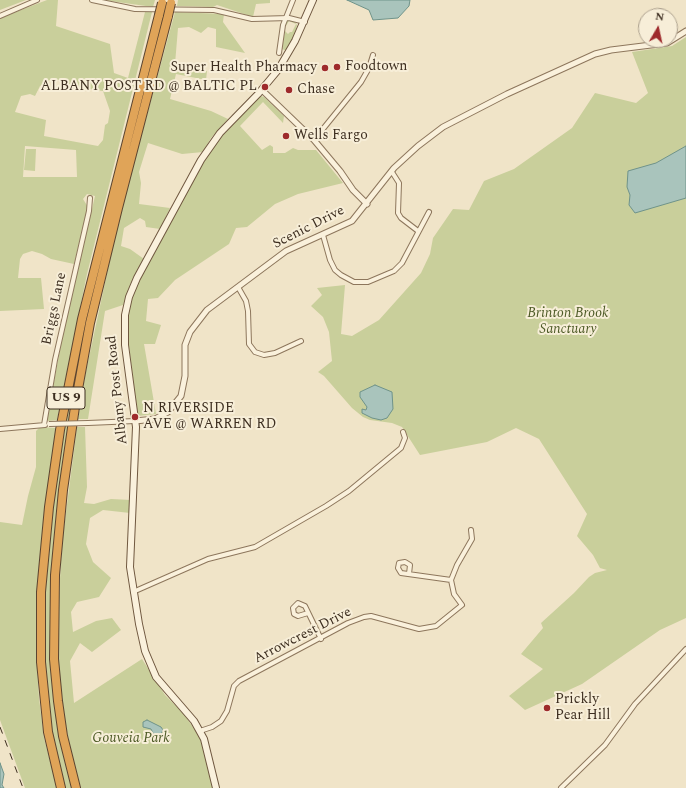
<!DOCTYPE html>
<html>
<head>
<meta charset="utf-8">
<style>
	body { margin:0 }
	#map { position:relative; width:686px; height:788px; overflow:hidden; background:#f0e4c8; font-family:Spectral,serif }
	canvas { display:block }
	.north { position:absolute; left:638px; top:8px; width:40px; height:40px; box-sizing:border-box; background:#f7eed8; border:1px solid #ada18e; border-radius:50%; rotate:9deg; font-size:11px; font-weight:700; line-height:16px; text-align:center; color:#3d2e20 }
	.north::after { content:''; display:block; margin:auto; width:14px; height:18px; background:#9e2a2b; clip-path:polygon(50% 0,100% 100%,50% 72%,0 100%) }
</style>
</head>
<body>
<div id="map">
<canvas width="686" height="788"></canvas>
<div class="north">N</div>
</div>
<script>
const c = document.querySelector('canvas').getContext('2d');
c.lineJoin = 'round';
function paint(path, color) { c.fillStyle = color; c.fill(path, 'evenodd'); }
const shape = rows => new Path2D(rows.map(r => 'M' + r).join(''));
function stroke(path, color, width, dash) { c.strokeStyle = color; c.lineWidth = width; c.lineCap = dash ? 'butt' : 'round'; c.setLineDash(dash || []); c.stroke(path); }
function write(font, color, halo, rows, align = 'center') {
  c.font = font + ' Spectral,serif'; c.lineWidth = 4; c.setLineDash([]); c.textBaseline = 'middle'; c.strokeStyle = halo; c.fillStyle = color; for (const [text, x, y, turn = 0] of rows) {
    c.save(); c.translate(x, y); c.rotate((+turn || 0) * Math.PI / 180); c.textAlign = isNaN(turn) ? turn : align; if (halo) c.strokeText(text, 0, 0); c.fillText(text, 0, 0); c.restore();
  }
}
const green = shape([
	[0,0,26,0,0,10],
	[47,0,58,0,56,26,110,44,114,73,128,78,145,12,152,12,87,274,57,420,48,421,48,414,63,333,95,196,87,194,83,199,88,207,87,211,74,264,51,259,42,254,32,251,23,254,20,259,18,278,41,278,44,309,0,311,0,18],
	[53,78,81,88,103,91,110,111,108,123,105,125,103,140,98,146,44,136,46,120,15,112,21,96,30,94,35,96,40,86],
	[25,146,76,150,77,177,23,177],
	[103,0,155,0,153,7],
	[178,0,270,0,270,3,256,4,253,17,217,5,213,7,177,6],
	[175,12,224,14,223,22,245,53,216,47,216,29,208,27,201,33,189,27,178,28,175,64,207,71,206,80,176,74,170,99,211,111,228,119,211,138,203,152,182,154,148,143,139,172,141,183,139,204,170,208,160,229,146,227,145,221,140,218,124,228,121,246,130,249,144,259,131,283,123,305,105,311,88,419,78,419,85,376,118,222],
	[288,20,294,21,297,25,295,34,287,51,282,49,285,31,288,34,290,32,292,32,296,24,289,21,286,26,286,22],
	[686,37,686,618,660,630,582,684,525,710,509,696,543,669,521,654,543,628,541,623,574,593,589,577,595,573,607,570,600,568,593,555,577,536,587,514,539,439,516,428,487,442,420,455,402,427,392,423,370,420,363,417,352,408,324,376,318,372,332,361,329,332,323,317,311,306,322,295,317,288,345,285,341,334,352,336,379,320,421,273,430,254,433,238,453,209,469,210,484,181,514,169,572,128,595,93,636,103,648,93,632,52,672,46],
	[261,96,264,97,284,116,283,123,263,102,240,126,262,150,270,145,273,147,273,153,285,153,293,148,298,150,316,150,343,183,298,194,275,204,247,227,236,228,229,244,175,280,158,298,148,299,146,321,161,325,155,344,144,344,156,414,138,416,126,324,133,291,203,162,217,141],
	[26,149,36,149,35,171,24,170],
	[81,339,83,339,71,408,51,631,73,788,64,788,52,737,43,659,45,569,58,461],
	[40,427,56,428,41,547,36,599,36,649,39,698,44,738,57,788,25,788,0,720,0,522,22,525,28,496,36,467,36,431],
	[77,427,85,427,87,487,84,503,94,504,111,499,131,500,130,513,103,510,90,518,86,544,93,562,111,578,99,597,77,602,71,612,73,632,96,621,112,618,121,630,92,652,80,643,70,661,74,703,142,659,165,695,184,714,199,736,205,750,214,788,81,788,71,753,65,720,58,661,57,632,62,543]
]);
const water = shape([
	[347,0,410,0,409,6,398,18,373,20,369,10,347,0],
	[686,146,686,198,635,213,629,205,630,195,627,187,628,171,656,163,686,146],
	[375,385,392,392,393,409,387,418,381,420,372,418,362,413,362,409,366,410,367,407,360,397,360,392,375,385],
	[147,720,161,727,163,730,160,736,154,735,151,729,143,727,143,722,147,720],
	[0,763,4,774,2,785,4,788,0,788,0,763]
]);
const minor = shape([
	[92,0,135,9,214,10,252,19,289,18,305,22],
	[0,16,37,0],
	[279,53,283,25,293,0],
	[314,140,361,82,369,68,373,55],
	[392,172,399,183,398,213,401,218,418,231],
	[323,235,330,260,335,270,341,275,354,282,368,282,394,271,402,263,429,212],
	[238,287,246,301,248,311,249,344,255,352,264,355,275,353,301,341],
	[88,423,135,421],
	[44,425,55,360,89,211,90,198],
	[0,429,45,425],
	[409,574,410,565,405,562,399,563,398,568,401,573,451,580],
	[133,592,208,559,255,547,326,506,349,491,401,448,405,438,403,432],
	[308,613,298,616,294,614,293,608,298,603,305,606,321,639],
	[200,731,212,727,221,721,227,711,234,686,239,681,348,623,364,617,371,616,419,629,436,626,462,605,454,594,451,580,457,565,472,539,471,530],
	[561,788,605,745,635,704,686,649]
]);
const tertiary = shape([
	[262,90,314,140,340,171,353,190,367,204],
	[135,421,155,419,168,412,181,396,185,376,185,345,190,332,207,310,286,251,352,221,394,168,418,146,443,127,507,94,595,54,611,50,667,43,686,31]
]);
const secondary = shape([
	[216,788,204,739,194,721,156,677,145,651,139,624,130,567,136,427,125,345,125,315,129,297,137,278,201,160,220,133,258,94,278,70,295,41,313,0]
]);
const motorway = shape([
	[61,788,48,732,41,662,41,592,49,507,60,430,82,319,159,15],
	[76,788,63,736,58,701,54,659,55,575,63,490,76,400,90,323,118,208,168,16]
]);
const rail = shape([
	[0,727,23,788]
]);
const minorBridge = shape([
	[49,424,88,423]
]);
const motorwayBridge = shape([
	[159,15,162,3],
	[168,16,171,3]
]);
const markers = [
	[337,67,4,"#9e2a2b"],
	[325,68,4,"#9e2a2b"],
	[265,87,4,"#9e2a2b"],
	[289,90,4,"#9e2a2b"],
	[286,136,4,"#9e2a2b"],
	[135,417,4,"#9e2a2b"],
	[547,708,4,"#9e2a2b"]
];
const shields = [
	[66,398,38]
];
const shieldNames = [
	["US 9",66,398]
];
const poiNames = [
	["Foodtown",345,67],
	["Super Health Pharmacy",317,68,"right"],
	["ALBANY POST RD @ BALTIC PL",257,87,"right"],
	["Chase",297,90],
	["Wells Fargo",294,136],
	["N RIVERSIDE",143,409],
	["AVE @ WARREN RD",143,425],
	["Prickly",555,700],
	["Pear Hill",555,716]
];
const streetNames = [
	["Scenic Drive",309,228,-27],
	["Briggs Lane",55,309,-78],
	["Albany Post Road",118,390,-96],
	["Arrowcrest Drive",303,636,-27]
];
const parkNames = [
	["Brinton Brook",568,314],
	["Sanctuary",568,330],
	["Gouveia Park",131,739]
];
paint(green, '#c9cf9b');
paint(water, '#a9c4bc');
stroke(water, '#6f938a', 1);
stroke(minor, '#8d765c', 6);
stroke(tertiary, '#8d765c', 7);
stroke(secondary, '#6f573f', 8);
stroke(motorway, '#5b4430', 10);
stroke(minor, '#faf1dc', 4);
stroke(tertiary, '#faf1dc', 5);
stroke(secondary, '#faf1dc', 6);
stroke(motorway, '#e0a458', 8);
stroke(rail, '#3d2e20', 1, [7, 7]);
stroke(minorBridge, '#8d765c', 6, []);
stroke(motorwayBridge, '#5b4430', 10, []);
stroke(minorBridge, '#faf1dc', 4);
stroke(motorwayBridge, '#e0a458', 8);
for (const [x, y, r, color] of markers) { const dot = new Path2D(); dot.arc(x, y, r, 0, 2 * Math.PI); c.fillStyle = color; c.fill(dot); stroke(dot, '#f7eed8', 1.5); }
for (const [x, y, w] of shields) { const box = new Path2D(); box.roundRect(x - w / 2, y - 11, w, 22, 3); c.fillStyle = '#f7eed8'; c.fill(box); stroke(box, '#3d2e20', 1); }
write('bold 13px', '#3d2e20', null, shieldNames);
write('14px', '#3d2e20', '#f7eed8', poiNames, 'left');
write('14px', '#3d2e20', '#f7eed8', streetNames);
write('italic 14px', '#4d5a26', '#f7eed8', parkNames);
</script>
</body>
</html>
